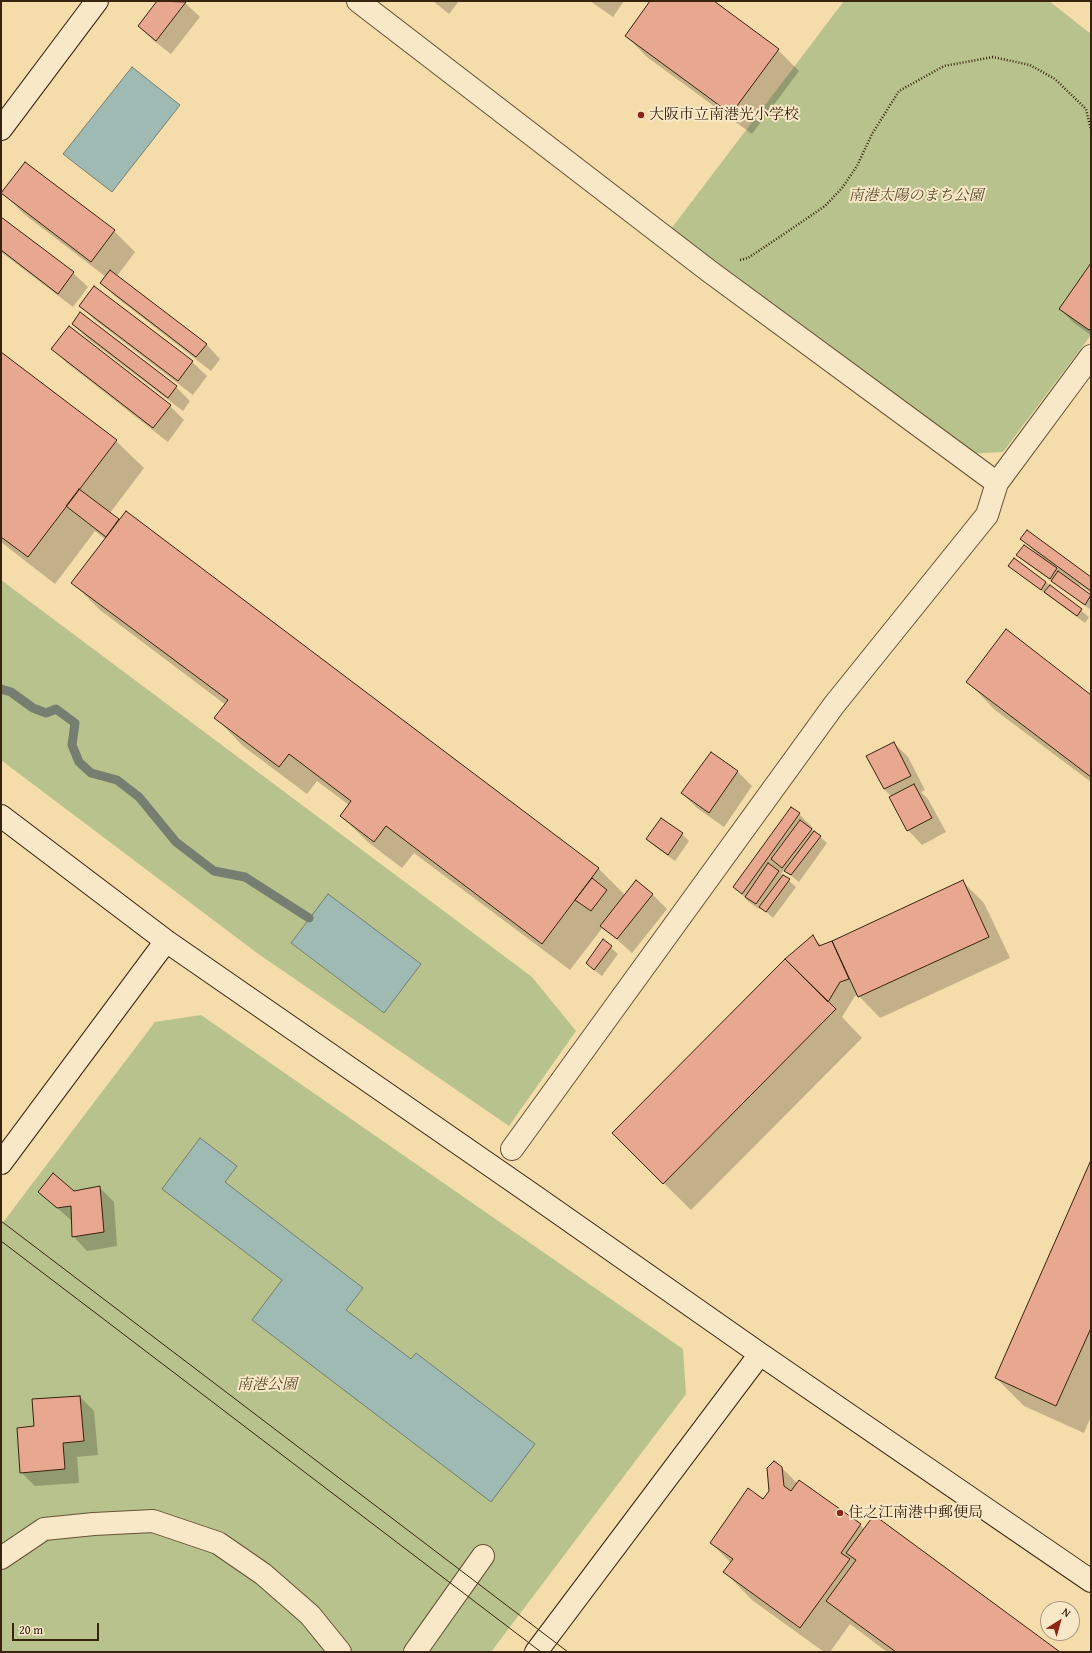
<!DOCTYPE html>
<html>
<head>
<meta charset="utf-8">
<style>
	body { margin:0 }
	#map { position:relative; width:1092px; height:1653px; overflow:hidden; background:#f4dcab; font-family:"Gentium Book Plus",serif }
	canvas { display:block }
	.frame { position:absolute; inset:0; border:2px solid #38230e; pointer-events:none }
	.north { position:absolute; left:1040px; top:1601px; width:40px; height:40px; box-sizing:border-box; background:#f8e8c8; border:1px solid #ab997e; border-radius:50%; rotate:37deg; font-size:11px; font-weight:700; line-height:16px; text-align:center; color:#38230e }
	.north::after { content:''; display:block; margin:auto; width:14px; height:18px; background:#8f2418; clip-path:polygon(50% 0,100% 100%,50% 72%,0 100%) }
	.scale { position:absolute; left:12px; top:1623px; width:87px; height:18px; box-sizing:border-box; border:2px solid #38230e; border-top:0; padding-left:5px; font-size:12px; line-height:14px; white-space:nowrap; color:#38230e; -webkit-text-stroke:3px #f8e8c8; paint-order:stroke }
</style>
</head>
<body>
<div id="map">
<canvas width="1092" height="1653"></canvas>
<div class="frame"></div>
<div class="north">N</div>
<div class="scale">20 m</div>
</div>
<script>
const c = document.querySelector('canvas').getContext('2d');
c.lineJoin = 'round';
function paint(path, color) { c.fillStyle = color; c.fill(path, 'evenodd'); }
const shape = rows => new Path2D(rows.map(r => 'M' + r).join(''));
function stroke(path, color, width, dash) { c.strokeStyle = color; c.lineWidth = width; c.lineCap = dash ? 'butt' : 'round'; c.setLineDash(dash || []); c.stroke(path); }
function write(font, color, halo, rows, align = 'center') {
  c.font = font + ' "Gentium Book Plus","Noto Serif JP",serif'; c.lineWidth = 4; c.setLineDash([]); c.textBaseline = 'middle'; c.strokeStyle = halo; c.fillStyle = color; for (const [text, x, y, turn = 0] of rows) {
    c.save(); c.translate(x, y); c.rotate((+turn || 0) * Math.PI / 180); c.textAlign = isNaN(turn) ? turn : align; if (halo) c.strokeText(text, 0, 0); c.fillText(text, 0, 0); c.restore();
  }
}
const green = shape([
	[844,1,1049,1,1091,34,1091,335,1003,452,965,454,671,229],
	[1,580,532,977,576,1031,509,1126,257,953,1,760],
	[201,1015,683,1349,686,1394,491,1652,1,1652,1,1225,155,1022]
]);
const water = shape([
	[132,67,180,105,112,192,63,154,132,67],
	[328,894,421,964,384,1013,291,943,328,894],
	[200,1138,237,1166,225,1182,363,1288,346,1310,411,1359,416,1353,535,1444,491,1502,252,1320,282,1280,162,1189,200,1138]
]);
const shadow = shape([
	[158,1,183,1,200,17,171,54,153,40,139,26],
	[433,1,459,1,449,14],
	[590,1,624,1,613,17],
	[651,1,712,1,778,50,799,71,752,134,647,57,626,36],
	[3,193,114,231,135,252,117,276,206,344,220,359,211,371,116,297,101,283,106,277,24,214],
	[1,218,73,273,88,287,73,307,1,252],
	[1091,265,1091,335,1074,323,1060,309],
	[94,288,192,362,207,376,193,395,95,320,81,306],
	[73,324,176,387,190,401,183,411,87,338],
	[53,349,170,406,184,420,168,442,67,363],
	[1,353,116,441,144,468,110,513,119,521,126,512,599,869,625,895,652,894,667,909,632,953,603,927,570,970,414,853,402,868,369,843,341,816,349,805,317,781,307,794,243,746,216,718,226,705,100,610,73,583,105,539,95,531,55,584,1,542],
	[1022,539,1091,578,1091,593,1080,585,1079,587,1091,596,1091,610,1025,562,1018,555,1036,553],
	[1009,565,1046,582,1089,617,1085,623,1016,572],
	[968,682,1091,696,1091,782,995,710],
	[894,743,908,757,925,790,921,792,928,799,946,832,922,845,908,830,890,798,892,797,884,789,868,756],
	[711,753,738,772,752,786,724,827,697,808,682,793],
	[799,814,813,828,812,830,827,843,799,882,784,870,781,874,796,887,773,918,764,910,757,908,749,902,735,887],
	[682,834,689,841,675,861,654,846,647,839],
	[963,882,984,903,1010,958,880,1018,858,995,855,996,842,1017,862,1038,691,1210,613,1133,812,936,822,946],
	[603,941,618,954,602,976,594,970],
	[1091,1162,1091,1416,1084,1433,1024,1406,996,1378],
	[99,1187,114,1202,117,1246,87,1251,73,1236,72,1221,39,1192,74,1192],
	[80,1397,94,1411,98,1455,77,1457,79,1483,35,1486,21,1472,35,1427],
	[782,1468,798,1484,800,1481,865,1529,1058,1652,887,1652,850,1624,830,1652,824,1652,752,1600,725,1572,731,1563,711,1543,763,1501]
]);
const stream = shape([
	[1,689,11,692,33,708,46,713,56,709,75,723,72,745,79,762,91,773,117,780,139,797,176,842,214,871,245,877,309,918]
]);
const building = shape([
	[157,1,186,2,156,41,138,26,157,1],
	[650,1,714,1,779,49,731,114,625,36,650,1],
	[25,162,115,230,91,262,1,193,25,162],
	[1,217,74,272,58,294,1,250,1,217],
	[1091,263,1091,328,1089,330,1059,309,1091,263],
	[110,270,207,344,196,357,100,283,110,270],
	[94,286,193,361,178,381,79,306,94,286],
	[80,312,177,386,168,398,72,324,80,312],
	[69,326,171,405,153,428,51,349,69,326],
	[1,352,117,440,28,557,1,537,1,352],
	[79,489,119,519,106,537,66,506,79,489],
	[126,511,599,868,542,944,386,826,374,842,340,816,351,801,289,754,279,767,214,718,228,700,71,583,126,511],
	[1027,530,1091,577,1091,591,1020,539,1027,530],
	[1024,545,1057,568,1050,579,1016,555,1024,545],
	[1014,558,1046,582,1041,590,1008,566,1014,558],
	[1058,571,1091,595,1085,605,1051,581,1058,571],
	[1050,585,1082,609,1077,616,1044,592,1050,585],
	[1006,629,1091,695,1091,777,966,682,1006,629],
	[894,742,911,776,884,789,866,756,894,742],
	[711,752,738,771,709,813,681,793,711,752],
	[914,784,932,818,907,831,889,797,914,784],
	[791,807,800,813,742,894,733,887,791,807],
	[661,818,683,833,668,855,646,839,661,818],
	[800,820,812,829,782,868,771,859,800,820],
	[814,831,821,836,791,875,784,871,814,831],
	[768,863,779,871,756,904,745,897,768,863],
	[783,875,790,879,766,912,759,907,783,875],
	[592,878,607,890,591,911,575,900,592,878],
	[636,880,653,894,617,939,600,926,636,880],
	[963,880,989,937,858,997,832,941,963,880],
	[813,935,819,946,832,941,849,979,840,982,828,1002,785,959,813,935],
	[603,939,612,946,594,970,586,963,603,939],
	[785,959,836,1009,663,1184,612,1133,785,959],
	[1091,1160,1091,1328,1056,1406,995,1378,1091,1160],
	[53,1173,74,1191,100,1186,104,1232,72,1237,71,1206,57,1208,38,1192,53,1173],
	[80,1396,84,1441,63,1443,65,1469,20,1473,17,1428,34,1426,32,1399,80,1396],
	[774,1461,782,1467,784,1486,791,1491,799,1480,861,1524,841,1553,850,1559,800,1628,723,1572,733,1559,710,1543,748,1488,763,1499,769,1491,767,1468,774,1461],
	[874,1515,1060,1652,896,1652,826,1601,856,1560,846,1553,874,1515]
]);
const path = shape([
	[740,260,748,258,778,238,825,206,842,188,857,166,872,134,899,91,944,66,993,57,1030,65,1055,79,1086,109,1091,130]
]);
const street = shape([
	[358,1,709,271,997,483],
	[512,1149,834,705,987,515,997,483,1091,356],
	[1,1558,44,1529,94,1524,153,1521,218,1543,263,1574,310,1615,340,1652],
	[415,1652,483,1556]
]);
const secondary = shape([
	[1,129,97,1],
	[1,816,166,941,533,1195,760,1354,1091,1581],
	[1,1163,166,941],
	[536,1652,760,1354]
]);
const tram = shape([
	[1,1221,568,1652],
	[1,1241,541,1652]
]);
const markers = [
	[641,115,4,"#8f2418"],
	[840,1513,4,"#8f2418"]
];
const poiNames = [
	["大阪市立南港光小学校",649,115],
	["住之江南港中郵便局",848,1513]
];
const parkNames = [
	["南港太陽のまち公園",916,196],
	["南港公園",267,1385]
];
paint(green, '#b7c28c');
paint(water, '#9ebab2');
stroke(water, '#757e70', 1);
paint(shadow, '#0003');
stroke(stream, '#757e70', 9);
paint(building, '#e8a78f');
stroke(building, '#38230e', 1);
stroke(street, '#675135', 24);
stroke(secondary, '#38230e', 24);
stroke(path, '#38230e', 2.5, [1, 2]);
stroke(street, '#f8e8c8', 22);
stroke(secondary, '#f8e8c8', 22);
stroke(tram, '#38230e', 1);
for (const [x, y, r, color] of markers) { const dot = new Path2D(); dot.arc(x, y, r, 0, 2 * Math.PI); c.fillStyle = color; c.fill(dot); stroke(dot, '#f8e8c8', 1.5); }
write('15px', '#38230e', '#f8e8c8', poiNames, 'left');
write('italic 15px', '#584b2e', '#f8e8c8', parkNames);
</script>
</body>
</html>
